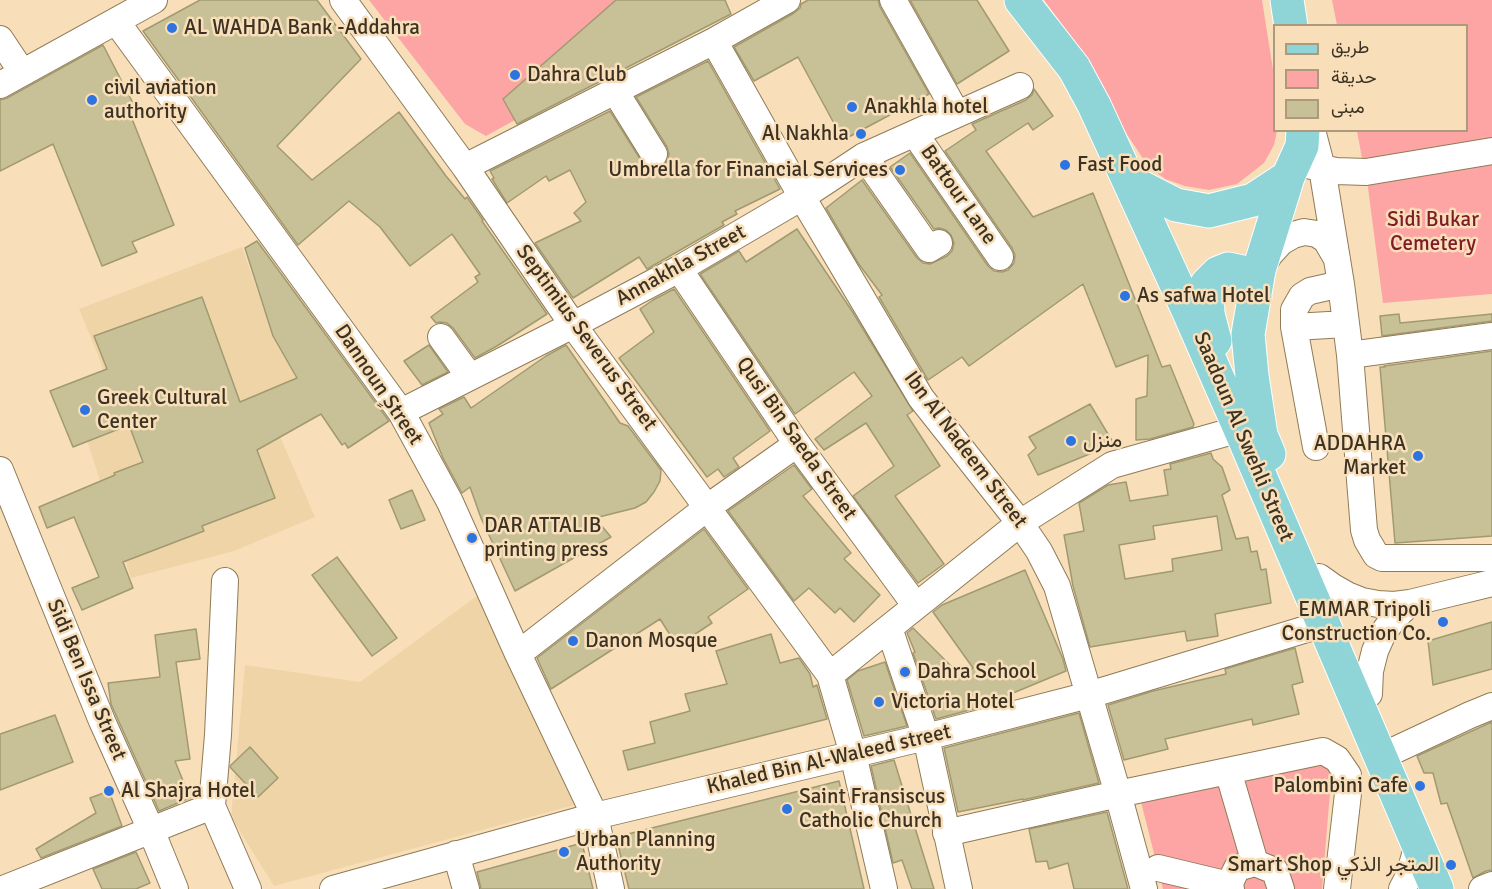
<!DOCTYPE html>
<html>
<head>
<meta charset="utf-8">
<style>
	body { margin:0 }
	#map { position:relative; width:1492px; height:889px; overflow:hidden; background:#f8dfb9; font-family:Signika,Vazirmatn,sans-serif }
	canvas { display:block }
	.legend { position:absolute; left:1273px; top:24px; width:195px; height:108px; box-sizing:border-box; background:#f8dfb9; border:2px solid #ad9a7d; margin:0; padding:8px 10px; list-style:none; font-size:18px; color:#3c3223 }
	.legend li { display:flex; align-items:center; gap:12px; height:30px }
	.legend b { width:30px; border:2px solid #ad9a7d }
</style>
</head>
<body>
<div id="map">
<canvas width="1492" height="889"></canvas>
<ul class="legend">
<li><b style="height:8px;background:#8fd5d8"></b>طريق</li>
<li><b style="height:16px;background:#fda4a5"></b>حديقة</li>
<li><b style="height:16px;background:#c8c096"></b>مبنى</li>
</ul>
</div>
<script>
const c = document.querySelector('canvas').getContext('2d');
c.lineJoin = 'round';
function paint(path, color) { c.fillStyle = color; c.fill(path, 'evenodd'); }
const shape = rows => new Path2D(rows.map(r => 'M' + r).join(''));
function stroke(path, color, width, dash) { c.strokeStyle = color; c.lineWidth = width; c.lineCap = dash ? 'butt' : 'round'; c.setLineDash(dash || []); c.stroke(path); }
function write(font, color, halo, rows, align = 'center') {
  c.font = font + ' Signika,Vazirmatn,sans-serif'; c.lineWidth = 5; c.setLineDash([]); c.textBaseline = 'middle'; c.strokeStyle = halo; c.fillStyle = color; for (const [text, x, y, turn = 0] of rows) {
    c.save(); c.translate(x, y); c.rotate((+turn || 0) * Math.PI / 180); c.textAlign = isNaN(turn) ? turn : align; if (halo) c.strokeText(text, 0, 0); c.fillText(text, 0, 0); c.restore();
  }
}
const built = shape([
	[242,247,273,336,298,380,261,393,315,517,234,551,131,578,87,440,124,426,96,350,79,309],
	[481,593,582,803,274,886,231,817,245,665,360,682]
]);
const green = shape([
	[369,0,673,0,515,120,486,136,465,124],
	[1044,0,1262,0,1274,76,1274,130,1277,131,1274,145,1264,163,1237,184,1209,190,1185,186,1165,179,1148,166,1126,133,1081,51],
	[1332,0,1492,0,1492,144,1368,163,1362,158,1357,131,1466,130,1466,26,1337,25],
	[1492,159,1492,294,1383,303,1367,180],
	[1315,764,1321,765,1327,768,1330,774,1331,780,1322,889,1163,889,1140,798]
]);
const building = shape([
	[200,0,317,0,361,59,277,146,312,180,399,112,446,176,465,199,467,197,483,220,482,221,547,314,497,346,475,358,453,328,447,323,440,322,436,323,431,317,478,282,475,277,480,274,452,234,410,266,380,227,349,201,298,245,143,31,200,0],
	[616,0,725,0,731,14,517,124,503,99,616,0],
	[808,0,878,0,880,7,929,94,843,140,798,57,754,81,734,47,794,13,800,8,801,4,808,0],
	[910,0,977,0,1009,51,957,84,910,0],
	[103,45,133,103,127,106,174,225,132,242,137,252,102,266,53,144,0,171,0,100,7,98,103,45],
	[708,61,780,189,735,211,737,214,722,222,724,225,647,269,639,257,573,298,535,243,581,221,574,213,586,202,570,170,549,181,546,176,507,203,492,179,494,178,490,171,610,111,642,162,647,167,655,169,661,167,667,161,669,154,667,147,636,97,708,61],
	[1034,89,1053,116,1033,130,1028,123,986,151,1033,217,1093,193,1162,367,1170,365,1194,424,1193,427,1150,439,1136,440,1136,399,1147,396,1148,355,1116,367,1083,284,969,366,962,357,928,380,879,297,882,295,858,263,826,208,862,180,917,258,923,263,930,264,947,256,952,251,954,243,951,235,946,230,939,228,934,229,890,167,910,153,988,266,994,271,1002,272,1008,270,1014,263,1015,255,1012,248,945,151,976,130,972,124,1026,100,1032,95,1034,89],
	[797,229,852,311,913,411,907,415,940,466,895,496,944,564,918,583,853,496,894,466,866,423,824,450,815,439,872,396,854,372,795,414,700,274,739,251,746,262,797,229],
	[257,241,389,421,348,448,345,443,342,445,321,414,257,450,275,498,202,526,204,531,123,562,133,588,82,610,72,588,99,577,74,517,47,528,39,507,115,475,114,473,143,462,129,425,73,447,50,391,107,369,94,336,202,297,240,402,297,378,273,336,245,248,257,241],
	[674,289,770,431,733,458,739,467,724,477,718,469,707,477,619,358,654,332,640,309,653,300,674,289],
	[1399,314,1400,323,1492,314,1492,321,1382,336,1380,316,1399,314],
	[429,345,448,372,422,385,404,361,429,345],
	[566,345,620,423,628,426,661,470,660,481,654,492,646,502,635,508,595,518,611,537,515,591,481,518,470,487,462,493,443,458,429,423,443,414,439,409,464,397,471,408,546,356,566,345],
	[1492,351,1492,536,1395,543,1380,367,1385,367,1384,366,1492,351],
	[1090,404,1114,444,1038,475,1028,455,1036,448,1029,437,1090,404],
	[1211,453,1213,459,1222,467,1230,490,1222,495,1236,539,1248,537,1251,552,1257,551,1261,570,1266,569,1271,603,1215,614,1218,636,1187,641,1185,631,1090,647,1073,586,1064,535,1084,531,1079,503,1108,485,1126,482,1130,501,1168,495,1164,470,1171,469,1170,464,1211,453],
	[1217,516,1222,550,1172,559,1173,571,1125,579,1119,545,1155,539,1153,526,1217,516],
	[794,465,812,489,803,496,851,553,844,559,880,595,854,622,840,608,835,613,809,588,794,601,728,511,794,465],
	[412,490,425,520,401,529,389,500,412,490],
	[704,529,748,589,708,617,712,623,677,646,660,619,551,689,537,658,704,529],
	[337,557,397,638,372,656,312,575,337,557],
	[1025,570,1063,659,1066,671,977,708,936,719,913,653,915,652,907,633,913,628,962,677,973,668,933,612,942,605,1025,570],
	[1492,622,1492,669,1433,685,1428,641,1492,622],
	[196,629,200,659,176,662,190,759,175,761,190,798,159,811,111,704,108,683,160,677,155,635,196,629],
	[771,634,780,663,799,658,810,674,813,687,817,685,827,719,628,770,623,751,655,743,650,722,690,711,685,694,727,684,716,651,771,634],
	[1295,648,1303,682,1292,685,1299,714,1253,725,1252,719,1165,739,1168,749,1124,760,1108,705,1153,691,1226,674,1225,669,1295,648],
	[885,662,907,726,864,736,847,680,858,671,885,662],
	[1079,713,1099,783,1023,800,1023,799,958,812,944,748,1079,713],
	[55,715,73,762,0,790,0,734,55,715],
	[1492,722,1492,870,1486,871,1473,878,1447,803,1441,804,1433,773,1424,773,1417,756,1492,722],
	[250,747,278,778,258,797,230,767,231,765,250,747],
	[894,760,934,889,912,889,902,860,893,863,871,766,894,760],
	[839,781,864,889,629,889,616,837,839,781],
	[109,791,122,826,41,858,36,849,96,813,90,798,109,791],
	[1107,812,1128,889,1074,889,1068,863,1049,869,1047,861,1036,862,1029,829,1107,812],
	[582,843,593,889,481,889,477,872,582,843],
	[136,852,150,883,136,889,102,889,93,869,136,852]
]);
const minor = shape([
	[343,0,465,167,573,325,830,675,853,754,884,889],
	[893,0,957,114],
	[116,21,401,412,450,502,518,654,595,816,611,889],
	[0,39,22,72],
	[714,41,802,197,921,398,1020,523,1039,551,1057,586,1118,794,1144,889],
	[0,85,154,0],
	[615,91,654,154],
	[1312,130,1322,168,1341,284,1350,355,1364,530,1367,540,1376,555,1382,558,1492,558],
	[915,134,1000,257],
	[864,156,929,249,939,243],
	[1307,165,1336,171,1366,172,1492,151],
	[465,167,714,41,787,0],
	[1264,263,1270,254,1281,242,1293,235,1304,232,1317,234,1326,240,1337,259],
	[679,269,797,444,916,606],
	[1294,327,1346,324],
	[441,337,470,377],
	[1350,355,1492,336],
	[401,412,573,325,679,269,802,197,864,156,1020,86],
	[1316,447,1294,327,1294,310,1302,296,1310,291,1341,284],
	[0,470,102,721,151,830,175,889],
	[1319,577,1333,587,1347,595,1362,601,1378,604,1394,605,1410,603,1492,583],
	[225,581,218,735,212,806,248,889],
	[889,628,926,737,959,889],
	[518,654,708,507,797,444],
	[830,675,1020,523,1112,465,1240,429],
	[1369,694,1370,671,1375,651,1383,633,1395,617,1410,603],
	[1393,751,1470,715,1492,706],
	[1231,781,1255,863],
	[946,833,1118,794,1323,751,1337,759,1348,775,1349,785,1337,889],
	[456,854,466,889],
	[1158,868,1229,885],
	[3,889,212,806],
	[333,889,595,816,926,737,1089,695,1323,624],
	[1231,889,1229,885,1237,868,1255,863,1275,871,1281,889],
	[1402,889,1409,876,1418,844],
	[1482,889,1492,885]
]);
const major = shape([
	[1021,0,1074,68,1094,105,1188,310,1240,429,1437,889],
	[1287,0,1291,26],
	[1129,181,1176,205,1209,211,1253,200,1288,177],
	[1215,341,1208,314,1207,284,1218,273,1228,269,1242,272,1250,281,1255,297],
	[1269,454,1261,435,1252,376,1248,334,1259,270,1288,177,1302,146,1303,130]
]);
const markers = [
	[172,28,6,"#2d74e1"],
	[515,75,6,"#2d74e1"],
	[92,100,6,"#2d74e1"],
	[852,107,6,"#2d74e1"],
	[861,134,6,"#2d74e1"],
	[1065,165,6,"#2d74e1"],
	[900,170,6,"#2d74e1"],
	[1125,296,6,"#2d74e1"],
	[85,410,6,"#2d74e1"],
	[1071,441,6,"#2d74e1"],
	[1418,456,6,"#2d74e1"],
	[472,538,6,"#2d74e1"],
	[1443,622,6,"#2d74e1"],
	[573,641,6,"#2d74e1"],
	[905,672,6,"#2d74e1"],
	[879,702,6,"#2d74e1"],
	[1420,786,6,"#2d74e1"],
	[109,791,6,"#2d74e1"],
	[787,809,6,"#2d74e1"],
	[564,852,6,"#2d74e1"],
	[1451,865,6,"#2d74e1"]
];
const poiNames = [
	["AL WAHDA Bank -Addahra",184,28],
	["Dahra Club",527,75],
	["civil aviation",104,88],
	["authority",104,112],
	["Anakhla hotel",864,107],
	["Al Nakhla",849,134,"right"],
	["Fast Food",1077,165],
	["Umbrella for Financial Services",888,170,"right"],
	["As safwa Hotel",1137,296],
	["Greek Cultural",97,398],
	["Center",97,422],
	["منزل",1083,441],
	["ADDAHRA",1406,444,"right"],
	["Market",1406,468,"right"],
	["DAR ATTALIB",484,526],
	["printing press",484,550],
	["EMMAR Tripoli",1431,610,"right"],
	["Construction Co.",1431,634,"right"],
	["Danon Mosque",585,641],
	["Dahra School",917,672],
	["Victoria Hotel",891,702],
	["Palombini Cafe",1408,786,"right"],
	["Al Shajra Hotel",121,791],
	["Saint Fransiscus",799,797],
	["Catholic Church",799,821],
	["Urban Planning",576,840],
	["Authority",576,864],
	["Smart Shop المتجر الذكي",1439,865,"right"]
];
const streetNames = [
	["Battour Lane",958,195,55],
	["Annakhla Street",681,266,-29],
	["Septimius Severus Street",586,338,54],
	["Dannoun ٍStreet",378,385,56],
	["Saadoun Al Swehli Street",1243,437,67],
	["Qusi Bin Saeda Street",796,439,55],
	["Ibn Al Nadeem Street",965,450,53],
	["Sidi Ben Issa Street",86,680,67],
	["Khaled Bin Al-Waleed street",829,760,-13]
];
const parkNames = [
	["Sidi Bukar",1433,220],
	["Cemetery",1433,244]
];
paint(built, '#efd4a7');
paint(green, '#fda4a5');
paint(building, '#c8c096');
stroke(building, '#a19a71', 1.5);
stroke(minor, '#907b57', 28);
stroke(major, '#fff', 35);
stroke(minor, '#fff', 26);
stroke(major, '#8fd5d8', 33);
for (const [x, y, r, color] of markers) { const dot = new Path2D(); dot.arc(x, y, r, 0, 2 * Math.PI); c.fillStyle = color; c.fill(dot); stroke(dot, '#f8dfb9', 2); }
write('21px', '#3c3223', '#f8dfb9', poiNames, 'left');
write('21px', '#3c3223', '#f8dfb9', streetNames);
write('21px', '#7d1b28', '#f8dfb9', parkNames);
</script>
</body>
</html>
